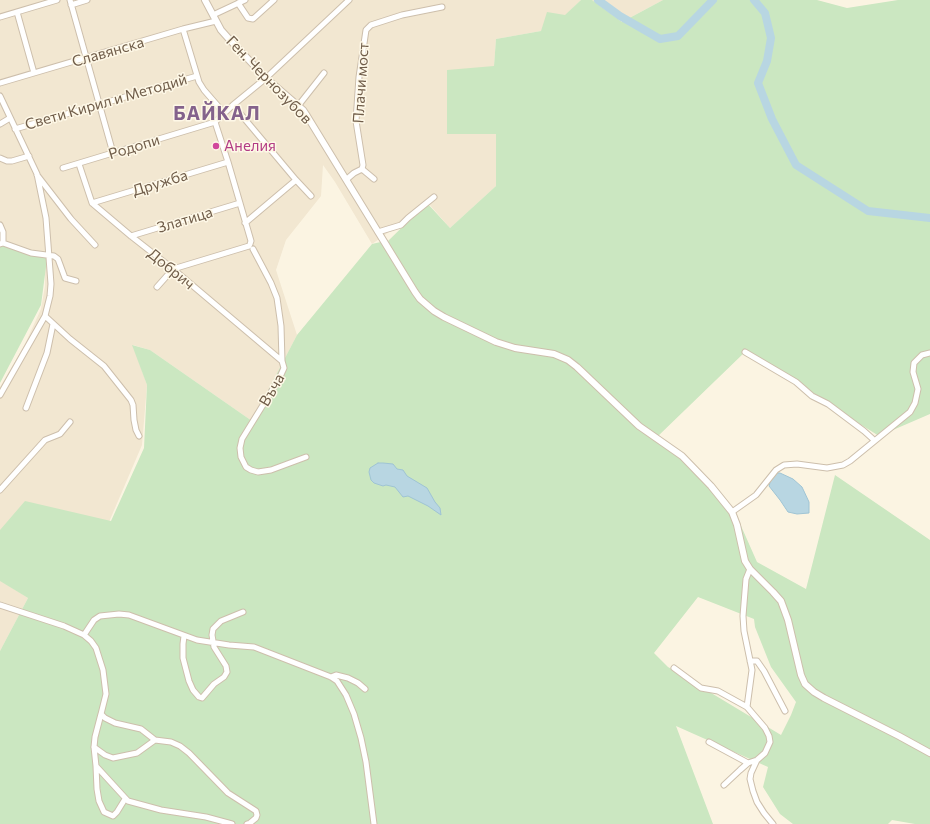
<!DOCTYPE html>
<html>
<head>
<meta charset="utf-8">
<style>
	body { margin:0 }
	canvas { display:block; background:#fbf4e2 }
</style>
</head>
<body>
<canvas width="930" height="824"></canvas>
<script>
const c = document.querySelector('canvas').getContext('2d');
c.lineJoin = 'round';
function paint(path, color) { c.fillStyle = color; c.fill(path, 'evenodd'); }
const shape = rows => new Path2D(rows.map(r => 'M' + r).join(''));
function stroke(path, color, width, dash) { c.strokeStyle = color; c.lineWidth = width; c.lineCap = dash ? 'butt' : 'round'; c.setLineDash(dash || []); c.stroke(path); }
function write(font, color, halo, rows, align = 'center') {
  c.font = font + ' Commissioner,sans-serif'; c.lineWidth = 3; c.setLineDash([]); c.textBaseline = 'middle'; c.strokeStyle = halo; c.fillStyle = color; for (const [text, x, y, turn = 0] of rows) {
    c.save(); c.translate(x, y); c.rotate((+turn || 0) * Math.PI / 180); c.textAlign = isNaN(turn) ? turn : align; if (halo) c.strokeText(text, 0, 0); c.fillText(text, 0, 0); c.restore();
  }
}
const residential = shape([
	[0,0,581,0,565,16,541,31,496,39,494,66,447,134,496,134,496,186,450,228,429,204,372,244,335,182,323,165,321,196,286,240,276,270,297,335,252,421,150,350,133,345,147,385,142,445,109,522,0,531,0,387,25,344,41,309,45,286,45,257,0,245],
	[592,0,663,0,622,22],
	[0,580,28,598,0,651]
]);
const green = shape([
	[581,0,592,0,622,22,663,0,817,0,847,8,898,0,930,0,930,414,879,436,745,352,656,438,682,456,734,510,757,562,806,589,835,475,930,540,930,824,915,824,892,820,888,824,793,824,780,814,763,787,768,767,676,726,713,824,0,824,0,651,28,598,0,581,0,530,25,501,111,521,144,448,147,385,132,345,150,350,252,421,297,335,372,244,385,241,408,280,388,241,427,203,450,228,496,186,496,134,447,134,447,70,494,66,496,39,541,31,547,12,565,15],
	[698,597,754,619,755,627,771,667,796,702,791,715,781,735,668,667,654,653],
	[0,243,13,246,47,259,41,305,0,383]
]);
const water = shape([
	[378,463,383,463,393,464,397,469,403,470,407,476,427,488,435,502,440,508,441,515,428,506,408,496,403,497,395,487,386,485,383,486,374,483,371,480,369,472,370,468,378,463],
	[776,473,780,473,793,479,802,487,809,502,809,513,797,514,788,512,780,500,769,486,772,476,776,473]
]);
const river = shape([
	[598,0,620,16,660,39,678,36,713,0],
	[754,0,765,13,771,38,767,61,758,83,772,119,796,165,868,211,930,218]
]);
const minor = shape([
	[70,0,113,153],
	[238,3,248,18,253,19,274,0],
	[71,5,87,0],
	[17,12,34,73],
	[213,15,245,0],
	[0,17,57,0],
	[183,29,199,82,204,90,224,113],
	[0,83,183,29,216,21],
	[0,96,37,174,46,218,51,284,50,296,45,316,0,395],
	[233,105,296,180,311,196],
	[298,106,324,73],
	[0,124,10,118],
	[15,129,197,76],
	[0,158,7,161,12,161,29,156],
	[79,164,92,203,131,236,173,269,282,361],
	[63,168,215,122,233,105,266,78,349,0],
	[362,169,363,165,356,121,359,77,366,30,371,25,402,15,442,7],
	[37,175,71,219,95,245],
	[347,179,354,173,362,169,374,179],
	[92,203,228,162],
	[245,223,296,180],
	[0,225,3,232,3,243],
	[378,232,401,225,408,218,434,197],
	[131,236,240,203],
	[0,244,3,243,31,253,54,256,58,259,65,278,76,281],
	[253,249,271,283,277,298,281,326,282,361,284,368,279,379,242,439,240,448,241,457,246,467,251,470,258,472,271,470,306,457],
	[157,287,173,269,249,246,250,244,251,241,228,162,215,122],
	[45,316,70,339,104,366,131,400,133,405,134,420,136,430,139,436],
	[745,352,796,382,812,396,828,404,864,431,874,440],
	[26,408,47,353,53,324],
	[0,490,45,440,60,434,70,422],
	[732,512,756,495,776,470,784,465,797,464,827,468,843,465,850,461,910,412,915,403,918,389,913,372,914,363,922,355,930,353],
	[0,605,64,626,84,635,91,641,96,648,103,670,106,694,101,714,105,718,115,723,141,729,155,740,171,742,180,746,189,753,228,793,256,811,257,815,256,818,250,823,247,824],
	[84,635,94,620,100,616,119,614,129,615,197,640,229,645,254,647,331,677,337,681,346,695,354,714,361,738,366,762,374,824],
	[184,636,183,644,183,658,189,681,193,690,199,697,202,698,214,684,224,677,227,672,226,666,214,647,212,635,213,629,221,621,243,612],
	[750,661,757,661,764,671,785,711],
	[674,668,701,688,718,691,747,707],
	[331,677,336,675,348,678,358,683,365,689],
	[101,714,95,737,94,747,96,766,128,801,161,810,206,817,232,824],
	[709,742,748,763],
	[94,747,105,755,113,758,137,753,155,740],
	[757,760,751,773,750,779,753,791,757,802,764,813,773,824],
	[96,766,97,789,99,801,104,812,113,816,117,812,125,799],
	[724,785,740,770,748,763,757,760,765,753,770,742,769,736,765,728,747,707,752,670,744,631,743,616,746,579,750,569]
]);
const tertiary = shape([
	[205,0,221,30,229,39,266,78,303,110,307,116,415,292,420,299,434,311,444,317,496,342,515,348,554,354,568,360,577,367,639,426,682,456,711,486,732,512,737,525,745,561,750,569,773,592,781,601,788,620,801,675,805,684,814,692,824,698,899,736,930,753]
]);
const markers = [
	[216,146,4,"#d1479c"]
];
const streetNames = [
	["Славянска",108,52,-16],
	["Ген. Чернозубов",269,80,46],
	["Плачи мост",361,83,-86],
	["Свети Кирил и Методий",106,102,-16],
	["Родопи",134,147,-17],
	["Дружба",160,183,-17],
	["Златица",185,220,-17],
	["Добрич",171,269,39],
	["Въча",272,390,-60]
];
const hotelNames = [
	["Анелия",224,146]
];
const districtNames = [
	["БАЙКАЛ",217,114]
];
paint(residential, '#f2e7d1');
paint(green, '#cbe7c1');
paint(water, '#b8d6e2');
stroke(water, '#9fc4d4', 1);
stroke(river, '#b8d6e2', 8);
stroke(minor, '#cdbfac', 7);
stroke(tertiary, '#cdbfac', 8);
stroke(minor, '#fff', 5);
stroke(tertiary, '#fff', 6);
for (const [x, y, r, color] of markers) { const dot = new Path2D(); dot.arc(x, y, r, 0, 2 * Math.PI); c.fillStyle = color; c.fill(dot); stroke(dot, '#fef8e7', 1.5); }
write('15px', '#705d4a', '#fef8e7', streetNames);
write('15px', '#b23c85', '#fef8e7', hotelNames, 'left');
c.letterSpacing = '1px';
write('bold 19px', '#84628c', '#fef8e7', districtNames);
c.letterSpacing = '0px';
</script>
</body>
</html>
